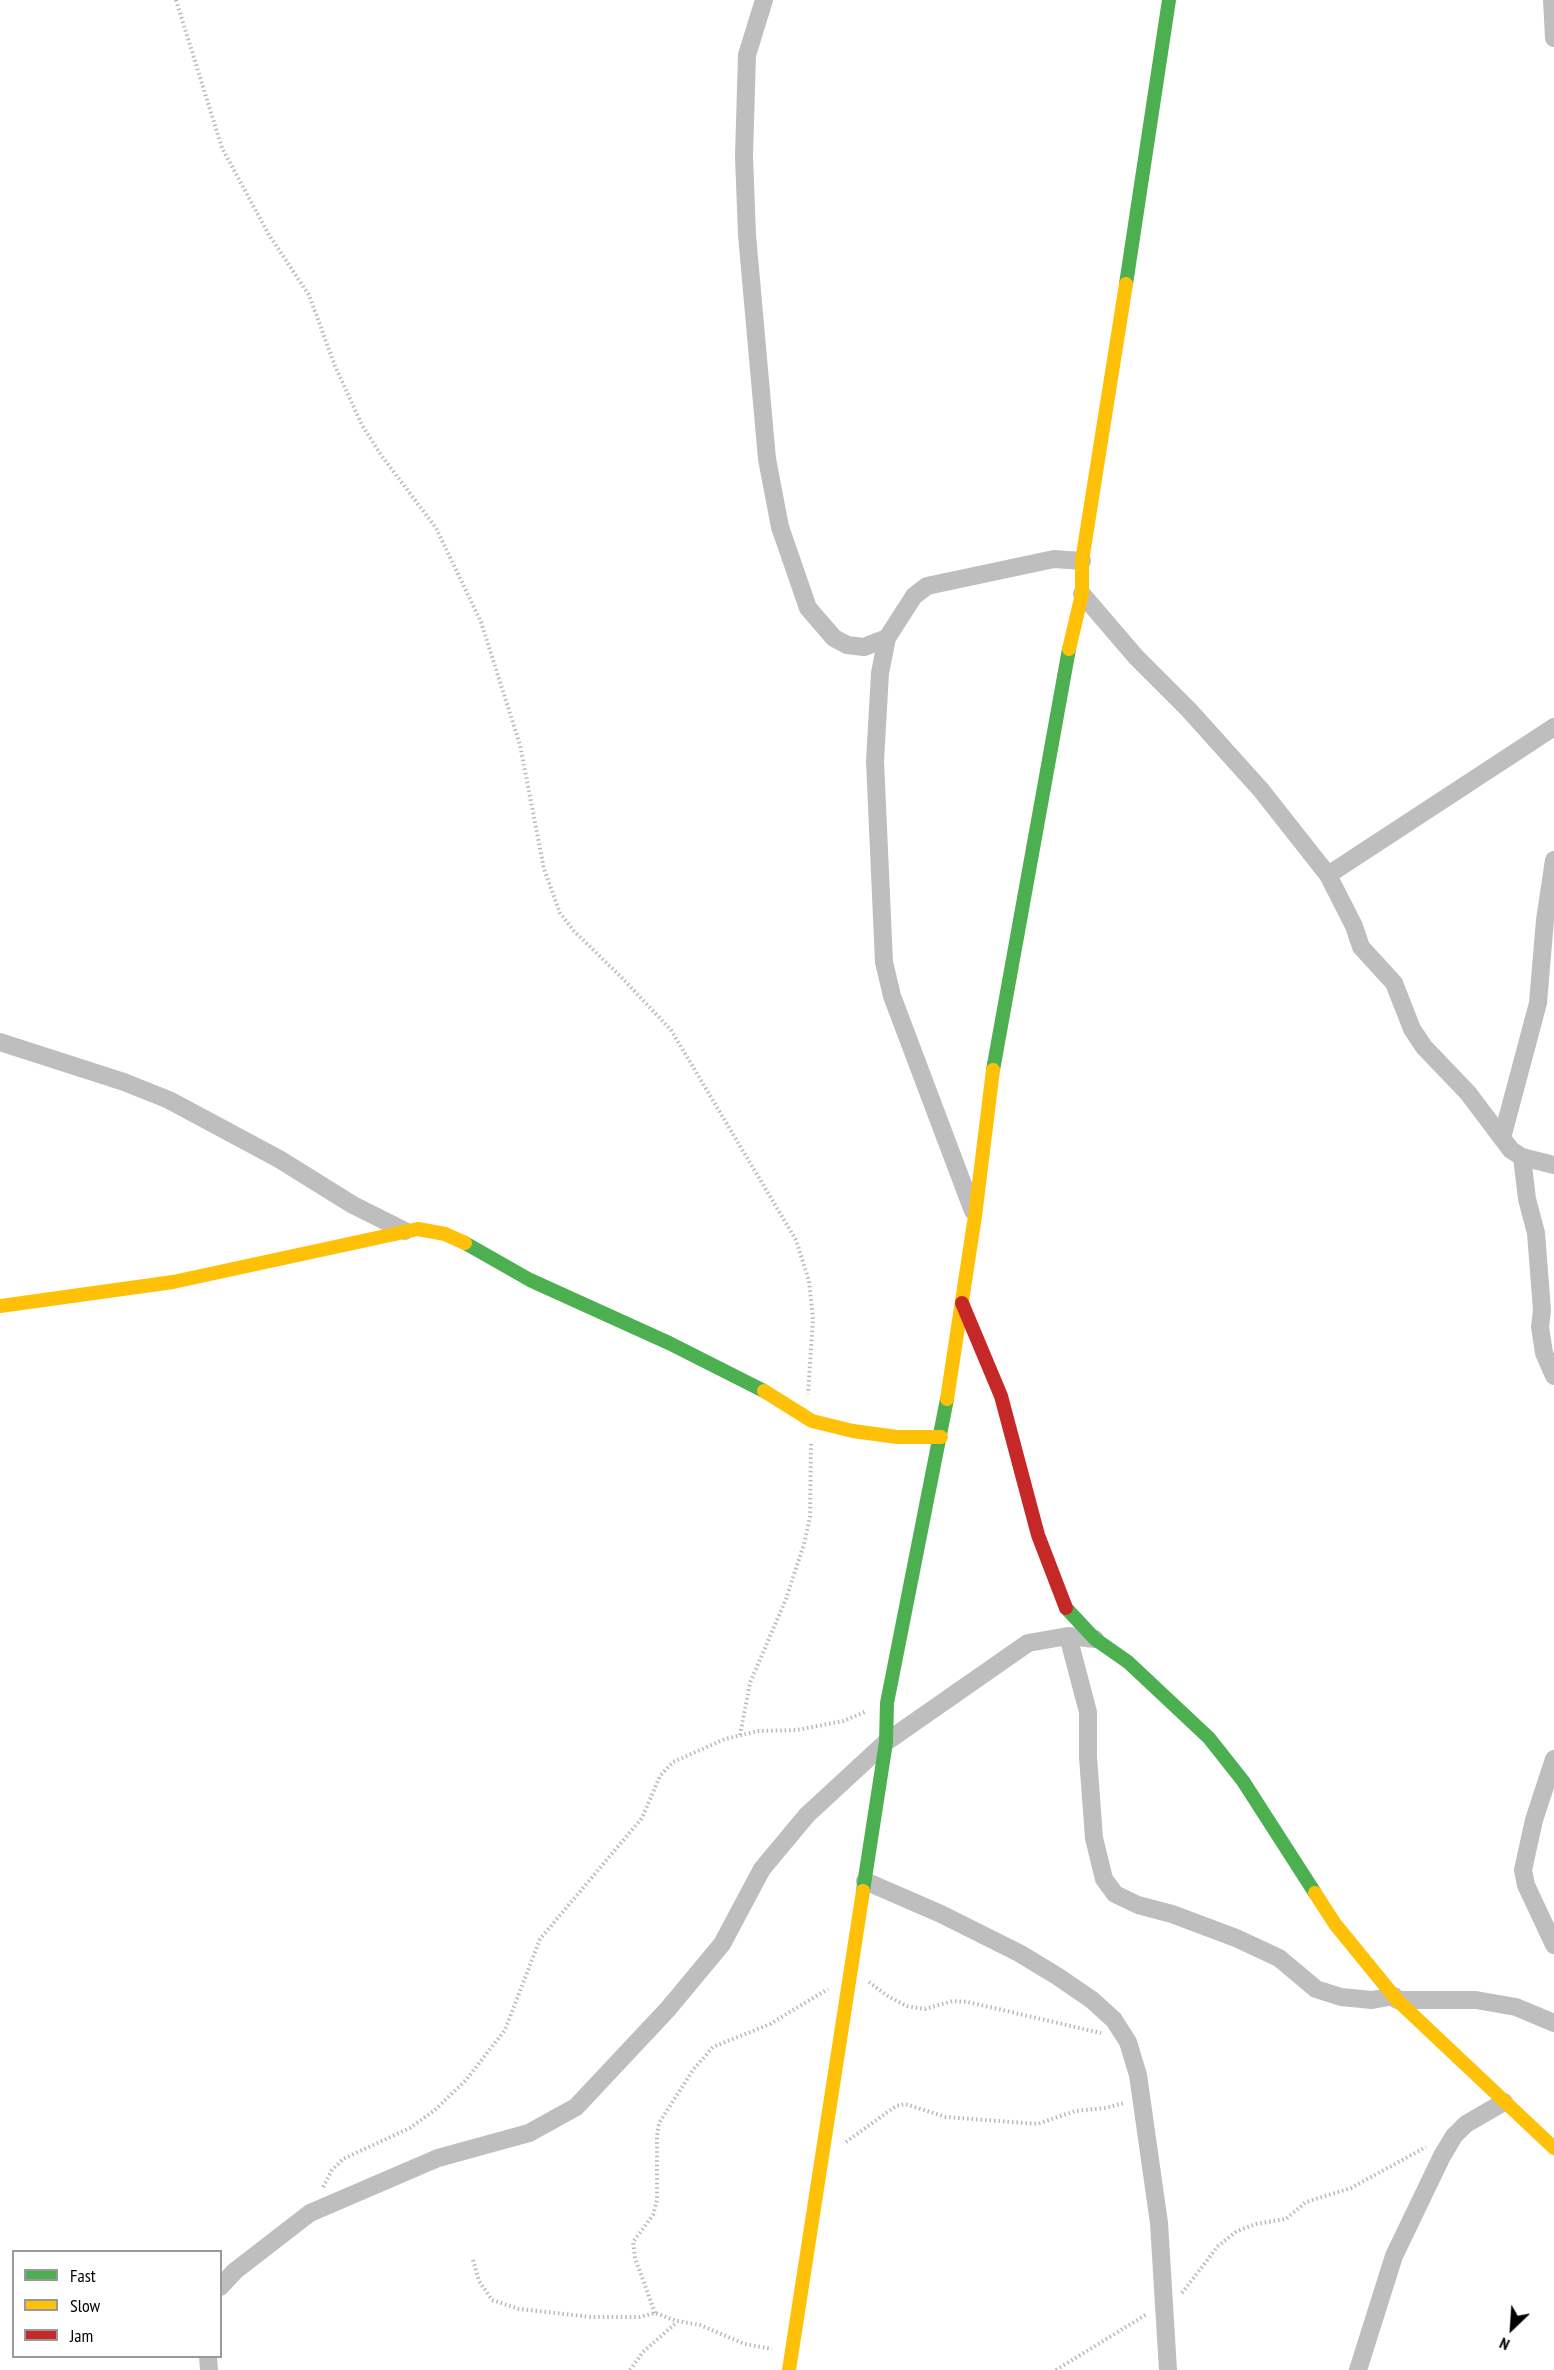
<!DOCTYPE html>
<html>
<head>
<meta charset="utf-8">
<style>
	body { margin:0 }
	#map { position:relative; width:1554px; height:2370px; overflow:hidden; background:#fff; font-family:"PT Sans Narrow",sans-serif }
	canvas { display:block }
	.legend { position:absolute; left:12px; top:2250px; width:210px; height:108px; box-sizing:border-box; background:#fff; border:2px solid #999; margin:0; padding:8px 10px; list-style:none; font-size:18px; color:#000 }
	.legend li { display:flex; align-items:center; gap:12px; height:30px }
	.legend b { width:30px; border:2px solid #999 }
	.north { position:absolute; left:1482px; top:2298px; width:60px; height:60px; -webkit-text-stroke:4px #fff; paint-order:stroke; rotate:205deg; font-size:16px; font-weight:700; line-height:24px; text-align:center; color:#000 }
	.north::after { content:''; display:block; margin:auto; width:21px; height:27px; background:#000; clip-path:polygon(50% 0,100% 100%,50% 72%,0 100%) }
</style>
</head>
<body>
<div id="map">
<canvas width="1554" height="2370"></canvas>
<ul class="legend">
<li><b style="height:8px;background:#4caf50"></b>Fast</li>
<li><b style="height:8px;background:#ffc107"></b>Slow</li>
<li><b style="height:8px;background:#c62828"></b>Jam</li>
</ul>
<div class="north">N</div>
</div>
<script>
const c = document.querySelector('canvas').getContext('2d');
c.lineJoin = 'round';
const shape = rows => new Path2D(rows.map(r => 'M' + r).join(''));
function stroke(path, color, width, dash) { c.strokeStyle = color; c.lineWidth = width; c.lineCap = dash ? 'butt' : 'round'; c.setLineDash(dash || []); c.stroke(path); }
const path = shape([
	[176,0,222,148,269,235,309,295,335,366,362,425,381,455,436,528,481,622,520,745,544,869,560,913,574,931,625,981,671,1030,796,1240,809,1281,813,1319,808,1394],
	[740,1735,750,1683,786,1599,804,1544,810,1517,811,1443],
	[869,1982,889,1997,907,2006,925,2009,953,2001,968,2002,1101,2033],
	[846,2142,896,2106,905,2104,946,2117,1038,2124,1075,2111,1106,2108,1124,2103],
	[323,2187,332,2170,343,2159,410,2128,435,2110,466,2080,505,2030,540,1939,642,1818,660,1776,673,1762,725,1739,758,1731,797,1730,843,1721,867,1711],
	[473,2260,479,2281,492,2300,519,2309,591,2317,639,2317,655,2313,677,2321,700,2325,745,2344,772,2349],
	[1182,2293,1218,2246,1237,2231,1256,2224,1286,2219,1306,2202,1351,2188,1426,2147],
	[655,2313,635,2258,633,2242,653,2215,657,2200,657,2136,659,2123,693,2070,713,2047,770,2024,828,1989],
	[630,2370,643,2352,677,2322],
	[1056,2370,1147,2314]
]);
const street = shape([
	[764,0,747,55,744,156,747,235,767,459,780,527,808,608,834,638,847,645,864,647,887,638],
	[1552,0,1554,38],
	[1082,594,1136,657,1189,710,1261,790,1328,875,1354,926,1361,947,1394,983,1412,1029,1424,1047,1468,1093,1511,1150,1522,1157,1554,1165],
	[1328,875,1554,727],
	[0,1042,124,1082,169,1100,279,1159,353,1205,405,1231],
	[1502,1138,1538,1003,1545,920,1554,860],
	[1522,1157,1527,1199,1536,1233,1542,1310,1540,1327,1544,1353,1554,1376],
	[973,1211,892,996,884,962,875,761,880,673,887,638,914,596,927,586,1054,559,1082,561],
	[1068,1636,1088,1712,1088,1757,1094,1838,1104,1879,1115,1894,1138,1905,1172,1914,1236,1938,1279,1958,1316,1989,1341,1997,1372,2000,1394,1996],
	[1554,1759,1534,1820,1523,1870,1526,1885,1554,1945],
	[865,1881,941,1914,1019,1953,1057,1976,1092,2000,1114,2020,1128,2042,1138,2075,1159,2223,1168,2370],
	[1397,2000,1476,2000,1516,2007,1554,2023],
	[220,2287,235,2271,310,2213,438,2158,529,2133,576,2107,668,2009,722,1944,762,1869,807,1815,886,1742,1028,1643,1068,1636,1095,1639],
	[208,2356,209,2370],
	[1358,2370,1394,2256,1442,2156,1454,2136,1466,2124,1504,2102]
]);
const fast = shape([
	[1126,284,1169,0],
	[993,1070,1069,649],
	[465,1243,530,1280,669,1343,764,1391],
	[1066,1608,1095,1639,1128,1662,1209,1738,1243,1781,1315,1893],
	[863,1891,886,1742,887,1703,947,1399]
]);
const slow = shape([
	[1069,649,1082,594,1082,561,1126,284],
	[0,1306,173,1282,418,1229,445,1234,465,1243],
	[764,1391,812,1421,853,1431,897,1437,941,1437],
	[947,1399,975,1216,993,1070],
	[1315,1893,1335,1924,1397,2000,1554,2148],
	[789,2370,863,1891]
]);
const jam = shape([
	[962,1303,1001,1396,1038,1535,1066,1608]
]);
stroke(path, '#b9b9b9', 4, [1.5, 3]);
stroke(street, '#bebebe', 18);
stroke(fast, '#4caf50', 14);
stroke(slow, '#ffc107', 14);
stroke(jam, '#c62828', 14);
</script>
</body>
</html>
